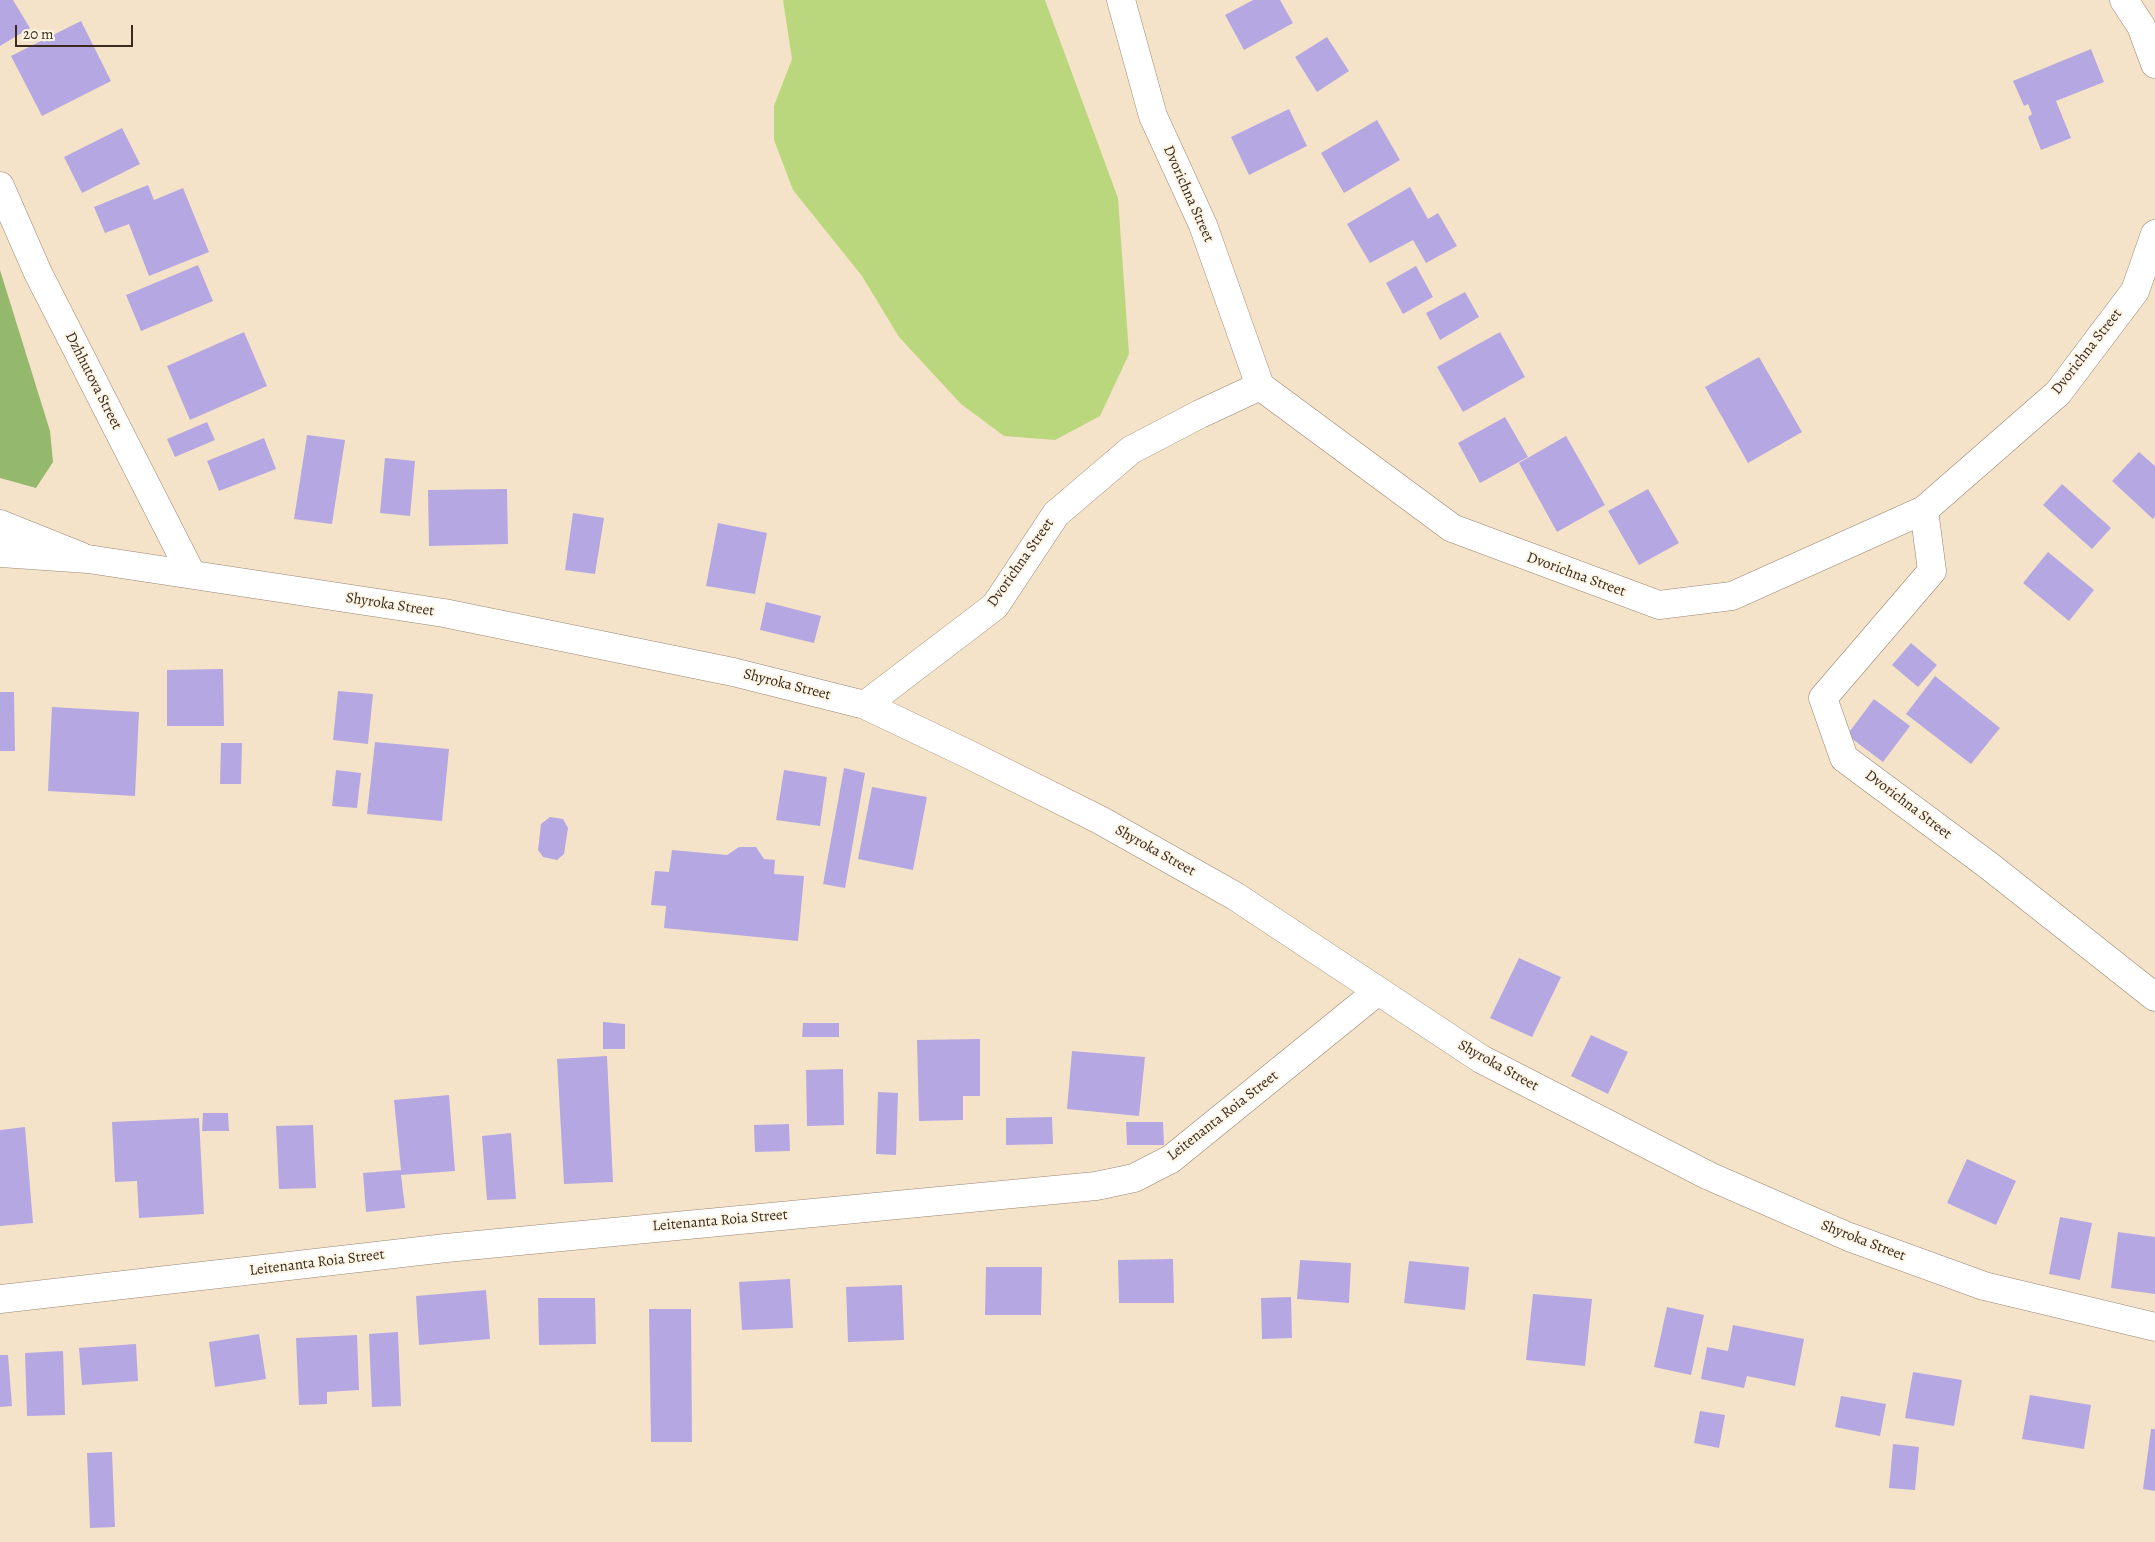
<!DOCTYPE html>
<html>
<head>
<meta charset="utf-8">
<style>
	body { margin:0 }
	#map { position:relative; width:2155px; height:1542px; overflow:hidden; background:#f5e3c9; font-family:Alegreya,serif }
	canvas { display:block }
	.scale { position:absolute; left:15px; top:25px; width:118px; height:22px; box-sizing:border-box; border:2px solid #3b2a1e; border-top:0; padding-left:6px; font-size:15px; line-height:18px; white-space:nowrap; color:#3b2a1e; -webkit-text-stroke:4px #fcf5e5; paint-order:stroke }
</style>
</head>
<body>
<div id="map">
<canvas width="2155" height="1542"></canvas>
<div class="scale">20 m</div>
</div>
<script>
const c = document.querySelector('canvas').getContext('2d');
c.lineJoin = 'round';
function paint(path, color) { c.fillStyle = color; c.fill(path, 'evenodd'); }
const shape = rows => new Path2D(rows.map(r => 'M' + r).join(''));
function stroke(path, color, width, dash) { c.strokeStyle = color; c.lineWidth = width; c.lineCap = dash ? 'butt' : 'round'; c.setLineDash(dash || []); c.stroke(path); }
function write(font, color, halo, rows, align = 'center') {
  c.font = font + ' Alegreya,serif'; c.lineWidth = 4; c.setLineDash([]); c.textBaseline = 'middle'; c.strokeStyle = halo; c.fillStyle = color; for (const [text, x, y, turn = 0] of rows) {
    c.save(); c.translate(x, y); c.rotate((+turn || 0) * Math.PI / 180); c.textAlign = isNaN(turn) ? turn : align; if (halo) c.strokeText(text, 0, 0); c.fillText(text, 0, 0); c.restore();
  }
}
const green = shape([
	[783,0,1045,0,1118,198,1129,354,1100,416,1055,440,1004,436,961,404,899,337,862,276,793,190,774,140,774,106,792,59]
]);
const forest = shape([
	[0,270,50,431,53,462,36,488,0,478]
]);
const building = shape([
	[0,0,13,0,30,28,0,46],
	[1253,0,1280,0,1293,23,1244,50,1225,15],
	[81,21,111,81,42,116,11,56],
	[1327,37,1349,71,1317,92,1295,57],
	[2091,49,2104,82,2056,101,2071,138,2041,150,2028,117,2032,114,2028,104,2024,106,2013,81],
	[1289,109,1307,146,1249,175,1231,137],
	[1377,120,1400,160,1344,193,1321,153],
	[122,128,140,164,82,193,64,157],
	[148,185,154,200,183,188,209,252,149,276,129,224,105,233,94,207],
	[1410,187,1428,219,1438,213,1457,246,1426,263,1413,240,1370,263,1347,224],
	[198,265,213,301,141,331,126,295],
	[1416,266,1433,297,1403,314,1386,283],
	[1465,292,1479,317,1440,340,1426,313],
	[244,332,267,386,190,420,167,366],
	[1500,332,1525,377,1463,412,1437,367],
	[1759,357,1802,432,1748,463,1705,387],
	[1505,417,1528,457,1480,483,1458,443],
	[207,422,215,440,175,457,167,439],
	[307,435,345,440,332,524,294,519],
	[1566,436,1605,505,1557,532,1519,463],
	[264,438,276,469,219,491,207,461],
	[2139,452,2155,466,2155,516,2153,519,2112,481],
	[385,458,415,461,410,516,380,513],
	[2062,484,2111,528,2092,549,2043,505],
	[507,489,508,544,429,546,428,490],
	[1648,489,1679,543,1639,565,1608,511],
	[573,513,604,518,595,574,565,570],
	[718,523,767,533,755,594,706,586],
	[2048,552,2094,590,2069,621,2023,583],
	[766,602,821,616,814,643,760,630],
	[1911,643,1937,665,1918,687,1892,665],
	[223,669,224,726,167,726,167,670],
	[1935,676,2000,728,1971,764,1906,714],
	[338,691,373,694,368,744,333,740],
	[0,692,14,692,15,751,0,751],
	[1874,699,1910,726,1883,762,1847,735],
	[52,707,139,712,135,796,48,791],
	[375,742,449,749,442,821,367,814],
	[221,743,242,743,241,784,220,784],
	[844,768,865,773,845,888,823,884],
	[336,770,361,773,357,808,332,806],
	[784,770,827,777,820,826,776,820],
	[872,787,927,797,913,870,858,859],
	[550,817,563,819,568,828,564,854,557,860,543,857,538,850,541,824],
	[739,847,756,847,764,859,775,860,774,874,804,876,798,941,664,928,666,906,651,905,655,871,669,872,672,850,727,855],
	[1519,958,1561,977,1532,1037,1490,1018],
	[603,1022,625,1024,625,1049,603,1049],
	[803,1023,839,1023,839,1037,802,1037],
	[1591,1035,1628,1052,1608,1094,1571,1076],
	[980,1039,980,1096,963,1096,963,1120,919,1121,917,1040],
	[1072,1051,1145,1057,1139,1116,1067,1109],
	[607,1056,613,1182,564,1184,557,1059],
	[843,1069,844,1125,807,1126,806,1070],
	[878,1092,898,1093,896,1155,876,1154],
	[449,1095,455,1171,401,1175,405,1208,366,1212,363,1173,401,1170,394,1100],
	[203,1113,228,1113,229,1131,202,1131],
	[1052,1117,1053,1144,1006,1145,1006,1118],
	[199,1118,204,1214,139,1218,137,1181,115,1182,112,1122],
	[1126,1122,1163,1122,1164,1145,1127,1145],
	[789,1124,790,1151,755,1152,754,1125],
	[313,1125,316,1188,279,1189,276,1126],
	[25,1127,33,1223,0,1226,0,1130],
	[511,1133,516,1199,487,1200,482,1136],
	[1967,1159,2016,1181,1996,1225,1947,1203],
	[2060,1217,2092,1223,2080,1280,2049,1274],
	[2118,1232,2155,1237,2155,1294,2111,1288],
	[1173,1259,1174,1303,1119,1303,1118,1260],
	[1300,1260,1351,1263,1349,1303,1297,1299],
	[1409,1261,1469,1267,1465,1310,1404,1303],
	[986,1267,1042,1267,1041,1315,985,1315],
	[790,1279,793,1328,742,1330,739,1282],
	[902,1285,904,1340,848,1342,846,1287],
	[486,1290,490,1339,419,1345,416,1296],
	[1533,1294,1592,1299,1585,1366,1526,1360],
	[1291,1297,1292,1338,1262,1339,1261,1298],
	[538,1298,595,1298,596,1344,539,1345],
	[1667,1307,1704,1315,1691,1375,1654,1367],
	[649,1309,691,1309,692,1442,651,1442],
	[1733,1325,1804,1339,1795,1386,1747,1376,1744,1388,1701,1379,1707,1347,1728,1351],
	[398,1332,401,1406,372,1407,369,1334],
	[259,1334,266,1379,215,1387,209,1342],
	[357,1335,359,1390,327,1392,327,1404,299,1405,296,1338],
	[136,1344,138,1381,82,1385,79,1348],
	[63,1351,65,1415,27,1416,25,1353],
	[0,1355,8,1355,12,1406,0,1407],
	[1913,1372,1962,1380,1954,1426,1905,1418],
	[2030,1395,2091,1405,2084,1449,2022,1439],
	[1841,1396,1886,1404,1880,1436,1835,1427],
	[1700,1411,1725,1415,1719,1448,1694,1443],
	[2151,1429,2155,1429,2155,1491,2143,1489],
	[1893,1444,1919,1447,1915,1490,1889,1488],
	[112,1452,115,1527,90,1528,87,1453]
]);
const street = shape([
	[1121,0,1153,116,1203,225,1260,386],
	[0,186,38,273,191,573],
	[1924,510,1932,571,1823,698,1844,758,1988,865,2155,997],
	[0,524,80,556],
	[0,1299,446,1248,1096,1186,1134,1178,1171,1159,1378,991]
]);
const secondary = shape([
	[2124,0,2141,26,2155,64],
	[0,553,88,559,444,613,733,672,865,705,970,755,1100,820,1235,896,1481,1059,1709,1176,1849,1237,1984,1286,2155,1327],
	[865,705,995,606,1056,514,1131,450,1200,414,1260,386,1452,528,1659,605,1732,596,1924,510,2058,393,2135,291,2155,234]
]);
const streetNames = [
	["Dvorichna Street",1188,194,66],
	["Dvorichna Street",2087,352,-52],
	["Dzhhutova Street",93,381,63],
	["Dvorichna Street",1021,563,-55],
	["Dvorichna Street",1576,575,20],
	["Shyroka Street",390,605,9],
	["Shyroka Street",787,685,14],
	["Dvorichna Street",1908,805,37],
	["Shyroka Street",1155,851,29],
	["Shyroka Street",1498,1066,29],
	["Leitenanta Roia Street",1223,1116,-38],
	["Leitenanta Roia Street",720,1221,-5],
	["Shyroka Street",1863,1241,21],
	["Leitenanta Roia Street",317,1263,-7]
];
paint(green, '#bbd77d');
paint(forest, '#94b86c');
paint(building, '#b5a8e2');
stroke(street, '#988674', 29);
stroke(secondary, '#988674', 29);
stroke(street, '#fff', 28);
stroke(secondary, '#fff', 28);
write('15px', '#3b2a1e', '#fcf5e5', streetNames);
</script>
</body>
</html>
